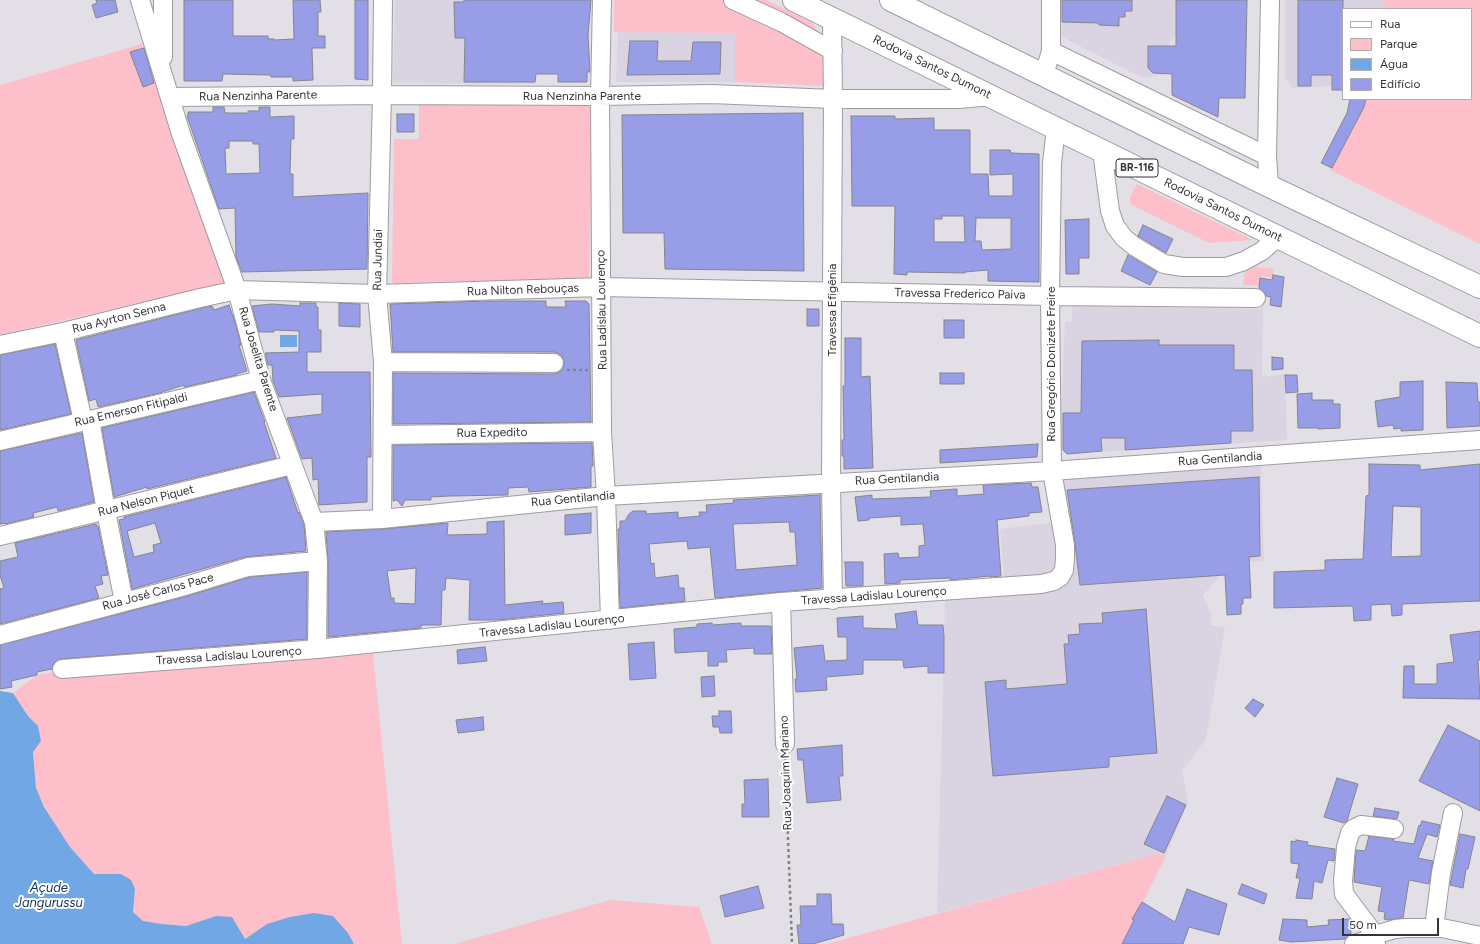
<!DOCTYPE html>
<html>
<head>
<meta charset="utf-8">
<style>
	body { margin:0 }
	#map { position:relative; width:1480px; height:944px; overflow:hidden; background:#e3dfe7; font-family:Figtree,sans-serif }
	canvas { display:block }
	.legend { position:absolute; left:1342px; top:8px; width:130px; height:92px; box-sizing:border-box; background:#fff; border:1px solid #afaeaf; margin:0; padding:5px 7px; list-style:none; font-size:12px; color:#363437 }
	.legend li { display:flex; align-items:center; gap:8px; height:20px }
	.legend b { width:20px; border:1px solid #afaeaf }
	.scale { position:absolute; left:1342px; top:918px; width:97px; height:18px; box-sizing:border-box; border:2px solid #363437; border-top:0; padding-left:5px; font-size:12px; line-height:14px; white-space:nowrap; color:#363437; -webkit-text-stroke:3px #fff; paint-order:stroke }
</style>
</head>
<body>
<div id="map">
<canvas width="1480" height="944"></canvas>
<ul class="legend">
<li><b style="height:5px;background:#fff"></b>Rua</li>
<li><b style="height:11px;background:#fdbfca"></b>Parque</li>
<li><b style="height:11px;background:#70a7e4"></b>Água</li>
<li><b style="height:11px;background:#989de7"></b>Edifício</li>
</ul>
<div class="scale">50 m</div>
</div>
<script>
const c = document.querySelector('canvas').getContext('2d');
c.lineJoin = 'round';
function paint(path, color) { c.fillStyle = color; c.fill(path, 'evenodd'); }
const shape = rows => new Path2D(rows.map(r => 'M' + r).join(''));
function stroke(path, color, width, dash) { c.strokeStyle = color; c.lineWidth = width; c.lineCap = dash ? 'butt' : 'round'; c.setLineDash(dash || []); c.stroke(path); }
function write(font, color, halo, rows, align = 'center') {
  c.font = font + ' Figtree,sans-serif'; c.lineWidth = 4; c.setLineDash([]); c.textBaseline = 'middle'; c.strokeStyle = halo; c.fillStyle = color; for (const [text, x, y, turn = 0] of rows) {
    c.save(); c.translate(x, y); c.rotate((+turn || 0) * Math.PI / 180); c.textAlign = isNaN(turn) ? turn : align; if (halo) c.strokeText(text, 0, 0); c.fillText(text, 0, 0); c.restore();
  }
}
const built = shape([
	[395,0,536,0,536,84,393,83],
	[1062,0,1175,0,1175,36,1167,46,1166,74,1143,78,1062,37],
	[1285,0,1384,0,1385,9,1343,9,1343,90,1333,90,1332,86,1293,88,1285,79],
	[618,32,736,33,735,82,616,82],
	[1072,306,1263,309,1262,377,1285,374,1287,440,1067,454,1060,448,1065,322,1072,321],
	[1261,466,1264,561,1232,563,1203,595,1212,616,1210,625,1225,628,1206,739,1182,771,1188,802,1166,856,1157,854,937,913,942,730,945,595,1005,590,1000,529,1066,521,1059,477]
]);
const green = shape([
	[614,0,766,0,813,23,822,40,828,66,823,86,735,82,735,33,614,32],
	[1384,0,1480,0,1480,244,1330,170,1364,107,1366,99,1471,99,1471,9,1385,9],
	[142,44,224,283,0,335,0,85],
	[419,104,593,106,589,278,392,283,394,139,419,139],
	[1137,184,1149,190,1253,240,1209,243,1130,204,1130,196],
	[1252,266,1274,269,1272,278,1262,276,1261,286,1243,285,1245,271,1247,268],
	[373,653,402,944,354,944,348,933,267,924,245,939,216,916,186,926,162,924,143,921,133,912,135,889,94,874,70,847,44,807,36,788,33,752,41,741,38,726,28,716,13,693,37,675,55,672],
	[1157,854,1166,856,1122,944,826,944],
	[610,900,699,907,712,944,455,944]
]);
const water = shape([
	[280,335,297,335,297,347,280,347],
	[0,691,13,693,28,716,38,726,41,741,33,752,36,788,44,807,70,847,94,874,121,874,131,880,135,889,133,912,143,921,162,924,186,926,216,916,232,917,245,939,267,924,290,917,314,913,333,916,348,933,354,944,0,944]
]);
const building = shape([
	[96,0,115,0,118,12,96,18,92,5,97,3,96,0],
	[184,0,233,0,233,36,268,36,268,39,274,39,274,40,294,39,293,0,320,0,321,12,318,12,318,36,325,36,325,48,312,48,313,80,293,81,293,77,271,77,270,75,223,74,222,81,184,81,184,0],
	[355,0,368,0,368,80,355,79,355,0],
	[464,0,591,0,588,35,590,72,587,72,587,82,558,82,558,74,536,74,535,82,464,82,465,38,455,38,454,2,464,2,464,0],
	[1062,0,1132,0,1132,11,1125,11,1125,17,1119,17,1119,26,1099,25,1099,23,1062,22,1062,0],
	[1176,0,1247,0,1245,98,1219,98,1218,117,1172,95,1172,74,1153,73,1148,68,1148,46,1176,46,1176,0],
	[1298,0,1343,0,1343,90,1332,90,1332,75,1311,75,1311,86,1298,86,1298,0],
	[630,41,658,41,657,61,691,61,693,42,721,42,720,74,627,75,630,41],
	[144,48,154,83,143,87,130,52,144,48],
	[1350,99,1366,99,1364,107,1332,168,1321,163,1347,113,1350,99],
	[213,107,224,107,225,113,248,113,248,111,259,111,259,107,270,107,270,117,294,116,294,139,291,139,290,174,293,174,293,197,368,193,367,269,242,272,236,257,235,208,219,209,187,116,188,116,188,112,213,112,213,107],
	[229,141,253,141,253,144,259,144,260,173,226,174,225,148,229,148,229,141],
	[803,113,804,271,665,269,664,233,623,233,622,115,803,113],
	[397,114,414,114,414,132,397,132,397,114],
	[851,116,895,116,895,119,934,118,934,130,970,130,970,174,988,174,989,196,1013,196,1013,174,990,175,990,150,1010,150,1011,153,1039,154,1039,282,988,281,988,270,965,272,965,273,907,272,907,275,894,274,895,206,852,206,851,116],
	[942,216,964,216,965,242,934,242,934,219,942,219,942,216],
	[976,218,1011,218,1011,249,982,250,981,241,975,241,976,218],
	[1089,219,1089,258,1079,258,1079,274,1066,274,1065,220,1089,219],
	[1143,225,1173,239,1166,253,1138,236,1143,225],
	[1128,255,1157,272,1150,285,1121,271,1128,255],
	[1273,275,1284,277,1281,307,1270,305,1271,297,1266,296,1265,293,1259,288,1260,278,1272,280,1273,275],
	[489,301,546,301,546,307,566,307,565,301,586,301,589,304,591,422,393,424,393,373,554,374,559,372,563,369,564,363,563,358,560,354,554,352,393,352,390,304,489,301],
	[300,303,316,303,316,307,318,307,318,330,321,330,321,352,307,352,307,372,370,372,371,457,367,457,367,502,319,505,318,479,313,480,312,458,302,459,287,418,322,414,322,394,279,397,273,381,272,365,268,365,265,353,299,352,299,331,274,330,274,332,259,332,252,306,272,304,300,306,300,303],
	[339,303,360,304,360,327,339,326,339,303],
	[229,305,236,325,241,345,239,345,247,371,236,374,237,375,184,387,184,385,156,394,98,407,96,399,89,401,76,340,202,308,212,306,214,310,229,305],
	[807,309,819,309,819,326,807,326,807,309],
	[944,320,964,320,964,338,944,338,944,320],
	[845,338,861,338,861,377,870,376,873,468,844,469,844,456,842,456,842,440,844,440,843,386,845,386,845,338],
	[1159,340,1159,345,1234,345,1234,370,1252,370,1253,431,1231,431,1231,443,1125,450,1125,438,1101,438,1102,451,1067,454,1063,450,1063,413,1081,413,1082,341,1159,340],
	[55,344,71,414,0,430,0,355,55,344],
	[1272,357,1283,358,1283,369,1272,370,1272,357],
	[940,373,964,373,964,384,940,384,940,373],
	[1285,375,1297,375,1298,392,1286,393,1285,375],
	[1423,381,1423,430,1401,431,1401,428,1394,429,1393,425,1378,427,1375,401,1400,397,1400,382,1423,381],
	[1446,382,1477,383,1478,402,1480,402,1480,426,1447,428,1446,382],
	[254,392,265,422,264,422,276,458,147,489,147,487,114,497,102,428,254,392],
	[1312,393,1312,400,1333,400,1333,404,1340,404,1340,428,1318,429,1318,428,1298,428,1297,394,1312,393],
	[82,433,94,502,58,511,57,507,33,513,34,517,5,524,5,523,0,524,0,451,82,433],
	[592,443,593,466,591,466,591,487,529,492,528,487,508,488,508,495,450,496,431,497,431,500,405,500,402,506,397,500,393,501,393,445,592,443],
	[1038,444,1037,457,940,463,940,450,1038,444],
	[1369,464,1420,465,1420,470,1480,464,1480,601,1402,604,1402,615,1392,616,1391,604,1371,605,1371,620,1354,621,1353,606,1274,608,1274,572,1325,570,1325,560,1363,559,1366,496,1369,495,1369,464],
	[1393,506,1421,507,1421,556,1391,557,1393,506],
	[286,477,298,513,299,512,304,524,306,551,245,557,132,589,119,520,124,519,124,517,286,477],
	[155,523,161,543,153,545,154,552,134,557,127,531,155,523],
	[1259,477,1260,556,1249,557,1251,598,1243,598,1243,604,1241,604,1241,614,1227,615,1225,575,1080,585,1075,543,1067,490,1259,477],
	[1031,483,1032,487,1038,487,1042,512,1029,513,1029,516,997,520,1001,576,990,577,990,576,950,580,950,578,900,580,900,583,885,584,884,554,898,553,899,558,919,557,919,546,925,545,923,524,901,525,901,516,869,518,869,520,858,521,855,497,872,495,872,499,931,497,930,491,957,489,957,496,984,494,983,485,1031,483],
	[820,495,822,588,715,598,710,547,688,549,687,541,649,544,651,564,654,563,655,578,678,575,679,588,684,588,685,601,620,608,618,529,620,529,620,521,625,521,629,514,633,511,646,511,646,514,678,512,678,518,700,516,699,512,707,512,706,505,734,503,733,500,820,495],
	[789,522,790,532,795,532,797,565,736,570,733,524,789,522],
	[591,513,591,533,565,535,565,515,591,513],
	[504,521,505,605,543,601,542,604,563,602,564,613,498,620,469,620,470,580,446,578,445,590,442,590,441,625,421,625,421,628,328,637,328,561,326,532,383,529,448,523,447,535,487,534,487,522,504,521],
	[416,568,415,604,394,603,394,598,391,598,387,571,416,568],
	[96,524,97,526,98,526,108,575,101,576,103,584,95,586,99,598,0,624,0,589,4,588,0,575,0,561,18,557,15,543,96,524],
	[845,562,863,562,863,586,846,586,845,562],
	[307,572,307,639,61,659,56,661,53,664,52,669,37,672,37,675,11,681,12,687,0,689,0,645,188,596,250,577,307,572],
	[1146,609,1157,753,1109,757,1109,767,993,776,985,682,1006,680,1006,689,1067,684,1064,644,1069,644,1068,635,1080,634,1079,624,1103,623,1102,613,1146,609],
	[916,611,918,625,943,625,944,636,944,673,928,673,928,666,904,668,903,660,863,660,863,674,826,677,827,690,796,692,795,679,797,679,794,648,823,645,825,661,847,660,847,637,838,637,837,618,863,616,863,628,897,629,895,614,916,611],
	[712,623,712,625,741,623,741,626,771,626,772,654,754,654,754,648,726,650,727,662,718,662,718,666,708,666,708,651,675,653,674,629,697,627,697,624,712,623],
	[1480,631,1480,660,1478,660,1480,699,1403,698,1404,666,1414,666,1414,684,1437,684,1437,664,1454,662,1450,635,1480,631],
	[654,642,656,678,630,680,628,644,654,642],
	[485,647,487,661,458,664,457,650,485,647],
	[714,676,715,696,702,697,701,677,714,676],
	[1253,699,1264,705,1255,717,1245,708,1253,699],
	[719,711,731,711,732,733,720,733,719,727,713,727,712,716,719,716,719,711],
	[483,717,484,730,458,733,456,720,483,717],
	[1448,725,1480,741,1480,811,1419,781,1448,725],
	[842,745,843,776,839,776,841,800,807,803,803,760,798,760,797,749,842,745],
	[1337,778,1358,784,1347,821,1344,823,1324,817,1337,778],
	[768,779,769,817,742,817,742,804,745,804,744,780,768,779],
	[1167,796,1186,805,1164,853,1144,844,1167,796],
	[1375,808,1399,812,1397,819,1373,816,1375,808],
	[1422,821,1440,825,1437,837,1427,834,1418,858,1433,861,1429,884,1409,880,1403,918,1388,920,1384,919,1385,912,1378,911,1382,887,1354,882,1356,850,1365,851,1369,836,1394,839,1393,841,1414,844,1419,825,1420,826,1422,821],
	[1460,834,1475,837,1468,869,1466,869,1463,888,1450,885,1460,834],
	[1296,840,1308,842,1307,845,1335,849,1334,861,1328,860,1322,883,1314,881,1312,899,1296,898,1300,878,1296,878,1299,864,1291,863,1291,841,1296,842,1296,840],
	[1242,884,1267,894,1264,904,1238,894,1242,884],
	[758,886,764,908,725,917,720,896,758,886],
	[1187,889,1227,904,1219,935,1189,927,1183,944,1122,944,1134,920,1132,919,1142,902,1175,922,1187,889],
	[817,894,831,894,832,924,843,924,844,935,813,944,799,944,797,925,801,925,800,906,817,906,817,894],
	[1283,919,1307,920,1307,927,1329,925,1328,920,1350,919,1351,934,1345,939,1291,942,1279,940,1283,919]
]);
const path = shape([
	[567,370,588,370],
	[785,759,792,944]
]);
const minor = shape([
	[140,0,181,134,237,290,261,380,314,522,318,561,317,649],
	[163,0,163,57],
	[602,0,600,96,602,432,606,496,610,620],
	[733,0,781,22,833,51],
	[832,20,833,99,831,483,833,600],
	[1051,51,1267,156],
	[1044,75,1051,51,1051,0],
	[171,97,382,95,600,96,711,94,833,99,959,99,993,96],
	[1102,151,1110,211,1115,226,1124,238,1134,246,1164,264,1183,267,1226,267,1244,261,1262,251,1278,237],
	[1269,186,1267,156,1270,0],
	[63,332,83,421],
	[0,345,63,332,200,298,237,290,377,294,601,287,1050,296,1256,298],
	[383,362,554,363],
	[90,420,106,511,124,602],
	[383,435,602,432],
	[0,441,261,380],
	[382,519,383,362,377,294,382,95,383,0],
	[314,522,382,519,606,496,1052,471,1480,440],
	[0,536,292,465],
	[781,602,785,744],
	[0,635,185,586,248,567,318,561],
	[62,669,317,649,781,602,1041,584,1054,581,1060,577,1064,570,1065,558,1065,545,1052,471,1050,296,1052,163,1056,128],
	[1434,928,1441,873,1453,813],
	[1354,944,1365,941,1375,935,1395,929,1405,928,1442,928,1480,936],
	[1376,944,1375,935,1344,894,1343,881,1346,847,1350,833,1353,829,1361,825,1394,829]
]);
const highway = shape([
	[794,0,1480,336],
	[891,0,1269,186,1480,287]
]);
const shields = [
	[1137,168,42]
];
const shieldNames = [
	["BR-116",1137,168]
];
const streetNames = [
	["Rodovia Santos Dumont",932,67,26],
	["Rua Nenzinha Parente",258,96,-1],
	["Rua Nenzinha Parente",582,96],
	["Rodovia Santos Dumont",1223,210,26],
	["Rua Jundiaí",378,260,-89],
	["Rua Nilton Rebouças",523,290,-2],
	["Travessa Frederico Paiva",960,294,1],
	["Rua Ladislau Lourenço",602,310,-91],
	["Travessa Efigênia",832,310,-90],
	["Rua Ayrton Senna",119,318,-14],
	["Rua Joselita Parente",258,359,73],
	["Rua Gregório Donizete Freire",1051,364,-90],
	["Rua Emerson Fitipaldi",131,410,-13],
	["Rua Expedito",492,433,-1],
	["Rua Gentilandia",1220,459,-4],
	["Rua Gentilandia",897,479,-3],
	["Rua Gentilandia",573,499,-5],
	["Rua Nelson Piquet",146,501,-14],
	["Rua José Carlos Pace",158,592,-15],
	["Travessa Ladislau Lourenço",874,596,-4],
	["Travessa Ladislau Lourenço",552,626,-6],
	["Travessa Ladislau Lourenço",229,656,-4],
	["Rua Joaquim Mariano",786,773,-92]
];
const waterNames = [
	["Açude",49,888],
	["Jangurussu",49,903]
];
paint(built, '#dad3e1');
paint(green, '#fdbfca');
paint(water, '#70a7e4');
paint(building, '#989de7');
stroke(building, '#84858c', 1);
stroke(minor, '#9f9ba2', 20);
stroke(highway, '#9f9ba2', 24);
stroke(path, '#848187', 2.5, [3, 3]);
stroke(minor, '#fff', 18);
stroke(highway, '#fff', 22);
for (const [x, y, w] of shields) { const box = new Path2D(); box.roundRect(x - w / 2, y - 9, w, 18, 3); c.fillStyle = '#fff'; c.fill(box); stroke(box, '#363437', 1); }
write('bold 11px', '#363437', null, shieldNames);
write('12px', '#363437', '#fff', streetNames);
write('italic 13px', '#093159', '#fff', waterNames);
</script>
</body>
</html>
